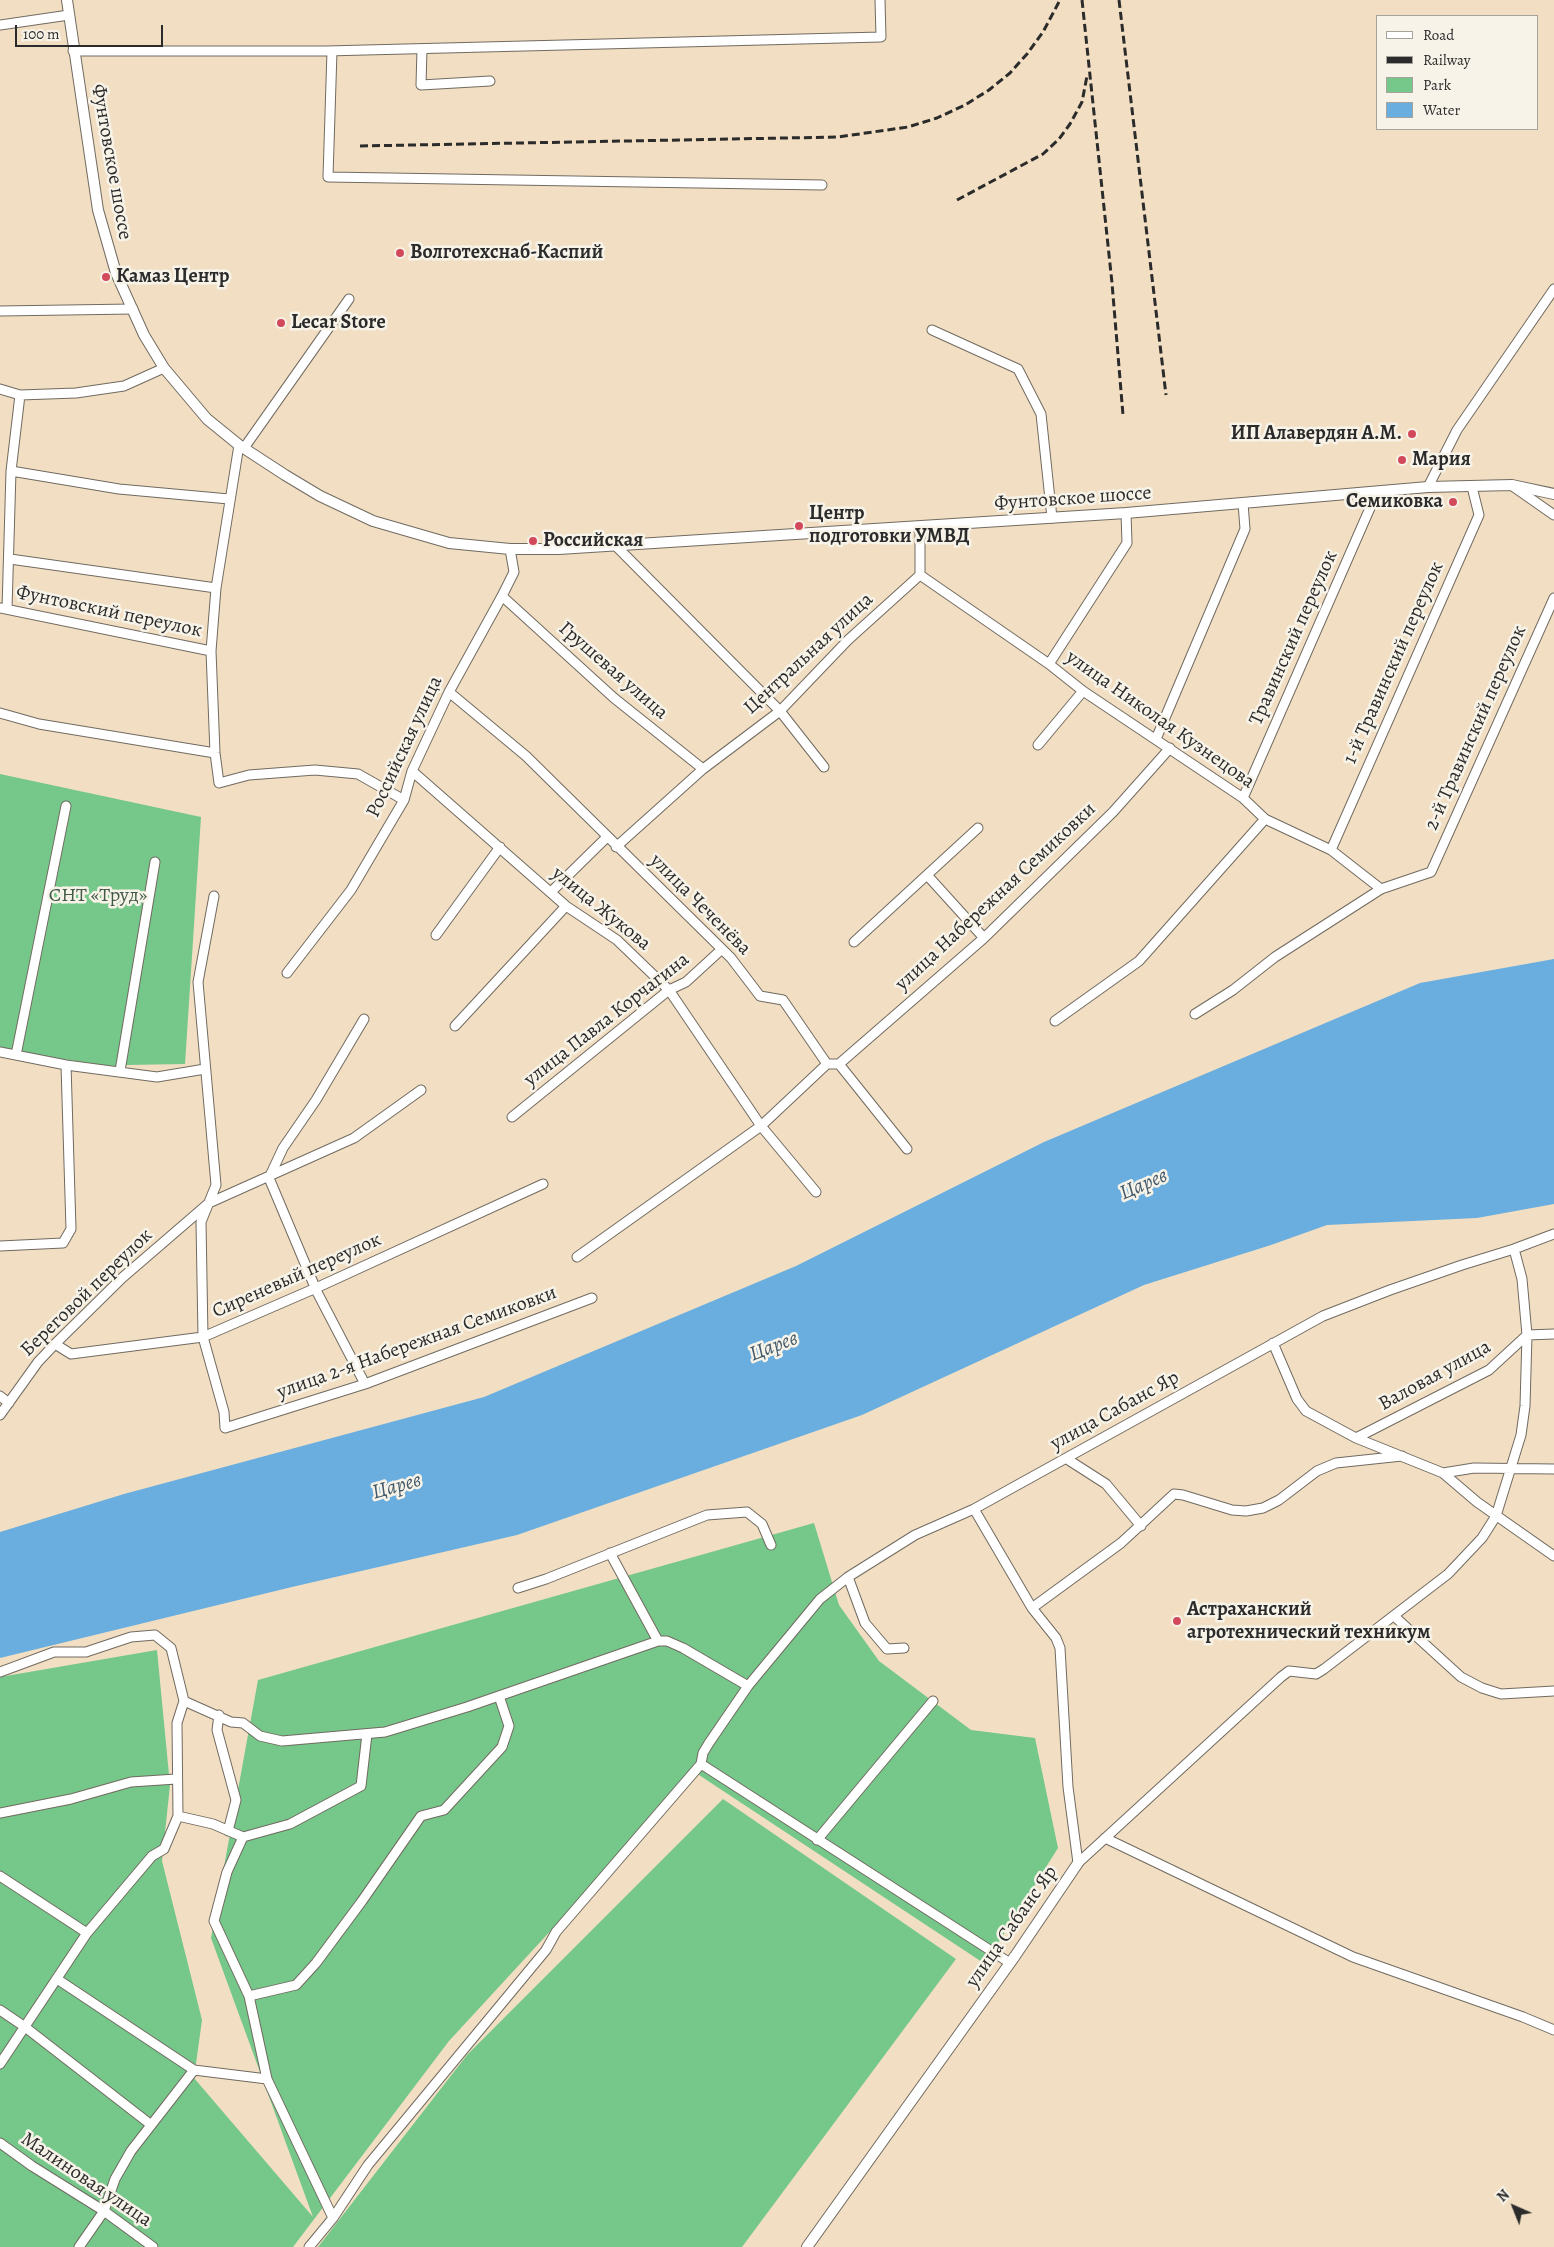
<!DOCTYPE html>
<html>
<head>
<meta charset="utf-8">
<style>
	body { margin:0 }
	#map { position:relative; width:1554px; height:2247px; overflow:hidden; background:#f2dfc3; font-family:Alegreya,serif }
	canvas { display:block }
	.legend { position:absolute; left:1376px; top:15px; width:162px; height:115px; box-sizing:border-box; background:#f7f3e8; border:1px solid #a5a39c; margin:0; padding:6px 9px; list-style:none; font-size:15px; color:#2b2b2b }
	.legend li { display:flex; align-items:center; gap:10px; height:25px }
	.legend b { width:25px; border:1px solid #a5a39c }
	.north { position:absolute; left:1489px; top:2182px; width:50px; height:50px; -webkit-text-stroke:4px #f7f3e8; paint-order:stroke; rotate:316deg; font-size:14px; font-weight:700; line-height:20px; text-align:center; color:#2b2b2b }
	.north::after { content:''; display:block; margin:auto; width:18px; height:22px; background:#2b2b2b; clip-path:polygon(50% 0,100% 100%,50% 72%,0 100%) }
	.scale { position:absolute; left:15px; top:25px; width:148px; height:22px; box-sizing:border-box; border:2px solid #2b2b2b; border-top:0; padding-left:6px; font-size:15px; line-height:18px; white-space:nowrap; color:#2b2b2b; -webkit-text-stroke:4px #f7f3e8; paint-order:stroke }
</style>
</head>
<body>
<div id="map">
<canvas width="1554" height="2247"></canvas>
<ul class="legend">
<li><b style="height:6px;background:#fff"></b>Road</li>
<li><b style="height:6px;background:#2b2b2b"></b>Railway</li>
<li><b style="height:14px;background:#75c78a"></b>Park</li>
<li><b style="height:14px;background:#69aedf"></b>Water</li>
</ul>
<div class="north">N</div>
<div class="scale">100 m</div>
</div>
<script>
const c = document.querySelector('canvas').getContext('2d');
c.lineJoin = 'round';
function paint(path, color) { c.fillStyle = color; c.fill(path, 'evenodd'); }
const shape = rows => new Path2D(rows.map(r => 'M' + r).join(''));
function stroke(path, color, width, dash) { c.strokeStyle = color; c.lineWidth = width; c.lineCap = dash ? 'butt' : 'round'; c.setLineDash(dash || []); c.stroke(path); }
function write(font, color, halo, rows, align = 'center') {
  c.font = font + ' Alegreya,serif'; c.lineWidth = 5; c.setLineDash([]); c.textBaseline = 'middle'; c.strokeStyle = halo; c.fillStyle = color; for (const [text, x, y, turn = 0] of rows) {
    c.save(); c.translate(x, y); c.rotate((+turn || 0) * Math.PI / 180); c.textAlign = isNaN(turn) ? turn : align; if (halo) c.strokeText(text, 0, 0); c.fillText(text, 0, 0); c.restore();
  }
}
const green = shape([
	[0,774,201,817,185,1064,125,1065,117,1067,0,1050],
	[814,1523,839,1605,879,1661,971,1730,1035,1738,1058,1848,985,1964,696,1773,449,2041,293,2247,0,2247,0,1677,157,1650,170,1785,162,1861,202,2020,194,2078,313,2217,211,1938,258,1680],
	[723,1799,956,1959,742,2247,318,2247,467,2055]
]);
const water = shape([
	[1554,959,1554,1204,1477,1218,1327,1225,1271,1245,1144,1285,862,1415,517,1535,292,1587,0,1658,0,1532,124,1494,484,1397,796,1266,1044,1142,1420,983]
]);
const minor = shape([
	[0,25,69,15],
	[422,49,421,85,490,81],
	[73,51,326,51,881,37,880,0],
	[332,51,328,177,822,185],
	[0,311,133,309],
	[932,330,1018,369,1041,414,1052,518],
	[0,389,20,395,76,393,124,386,164,368],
	[239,445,216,588,211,651,215,753,219,783,249,775,315,770,358,774,404,800],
	[244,448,349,299],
	[11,471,119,489,229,499],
	[1428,487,1457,430,1554,289],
	[1514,487,1554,515],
	[616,546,780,711,824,767],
	[10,559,216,588],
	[920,575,1049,664,1083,691,1243,798,1265,819,1331,850,1381,889],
	[502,596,614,698,703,769],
	[0,608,211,651],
	[7,609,11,471,20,395],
	[1049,664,1127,543,1126,513],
	[449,692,526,756,731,958,760,996,783,1000,827,1064,839,1064,907,1149],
	[0,713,39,724,215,753],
	[1156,739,1245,529,1243,503],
	[1038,745,1083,691],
	[412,771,566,906,617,940,669,990,761,1126,816,1192],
	[1243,798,1377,492],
	[616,847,703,769,780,711,848,640,920,575,920,527],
	[1331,850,1479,515,1472,487],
	[927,875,984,938],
	[551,892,607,837],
	[214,896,198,982,216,1185,201,1222,203,1337,224,1412,225,1428,365,1384,592,1298],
	[436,935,500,847],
	[854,942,978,828],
	[287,973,351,890,404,800,412,771,449,692,502,596,514,572,510,549],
	[1195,1014,1233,990,1275,957,1381,889,1431,872,1554,598],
	[364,1019,316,1100,283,1148,269,1178,317,1292,365,1384],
	[1055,1021,1139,961,1265,819],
	[455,1026,566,906],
	[0,1052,66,1065,157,1077,205,1069],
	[16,1055,66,806],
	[839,1064,984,938,1113,812,1170,748],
	[120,1071,155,862],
	[512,1117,669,990,686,982,722,949],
	[0,1246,63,1243,71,1229,66,1065],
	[577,1257,761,1126,827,1064],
	[1273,1343,1297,1399,1306,1411,1356,1438,1443,1473,1477,1502,1554,1556],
	[55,1344,71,1354,203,1337,316,1288,543,1184],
	[0,1396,9,1403],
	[0,1415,38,1362,55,1344,122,1278,209,1203,354,1138,421,1090],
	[1356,1438,1489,1370,1527,1335,1554,1334],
	[1067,1459,1106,1484,1141,1526],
	[1443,1473,1474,1468,1554,1469],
	[974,1509,1032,1608,1056,1638,1060,1648,1068,1787,1078,1863],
	[610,1553,658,1641],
	[848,1577,865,1623,887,1649,904,1648],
	[518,1588,546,1579,707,1515,747,1512,762,1524,771,1545],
	[1032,1608,1121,1543,1174,1494,1183,1495,1232,1510,1246,1511,1263,1508,1279,1500,1317,1471,1336,1463,1402,1456],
	[1394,1616,1461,1677,1482,1688,1501,1694,1554,1691],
	[0,1672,54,1652,86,1652,131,1637,155,1635,171,1648,184,1701,177,1723,178,1816,164,1849,152,1856,87,1933,0,2064],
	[748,1686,820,1599,848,1577,915,1535,974,1509,1323,1316,1390,1290,1462,1265,1514,1249,1554,1234],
	[184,1701,231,1722,243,1723,260,1736,282,1741,385,1732,467,1707,658,1641,667,1641,683,1648,748,1686,709,1743,703,1753,701,1764,556,1932,546,1950,368,2165,333,2218,309,2247],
	[219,1715,217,1730,236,1800,228,1831],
	[701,1764,1010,1963],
	[0,1813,71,1799,131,1782,176,1779],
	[178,1816,213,1824,243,1837,290,1824,361,1786,367,1734],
	[243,1837,227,1872,214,1921,249,1996,267,2079,333,2218],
	[1105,1838,1353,1957,1523,2017,1554,2030],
	[817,1840,933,1701],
	[1078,1863,1281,1677,1289,1671,1316,1674,1324,1669,1448,1574,1482,1538,1496,1516,1521,1435,1525,1406,1527,1335,1522,1279,1514,1249],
	[0,1876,87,1933],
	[57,1979,194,2070,267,2079],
	[249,1996,296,1985,316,1963,362,1901,421,1816,444,1810,502,1747,509,1726,499,1696],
	[0,2010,25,2027,150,2124],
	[0,2143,32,2166,104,2211,153,2247],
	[79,2247,104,2211,115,2179,131,2151,194,2070]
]);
const tertiary = shape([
	[67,0,98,210,116,273,144,335,164,368,207,419,239,445,285,475,320,496,373,521,449,543,510,549,559,549,1126,513,1428,487,1512,485,1554,494],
	[807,2247,1015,1956,1078,1863]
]);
const rail = shape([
	[1082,0,1112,283,1123,415],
	[1119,0,1166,395],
	[360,146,838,137,908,127,937,118,965,105,989,90,1010,73,1027,54,1043,32,1060,0],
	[957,200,1043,154,1059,139,1070,124,1082,102,1087,76]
]);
const markers = [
	[400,253,5,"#d1495b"],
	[106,277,5,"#d1495b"],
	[281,323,5,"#d1495b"],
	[1412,434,5,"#d1495b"],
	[1402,460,5,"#d1495b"],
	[1453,502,5,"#d1495b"],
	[799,526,5,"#d1495b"],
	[533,541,5,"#d1495b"],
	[1177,1621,5,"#d1495b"]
];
const streetNames = [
	["Фунтовское шоссе",111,162,80],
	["Фунтовское шоссе",1073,499,-4],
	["Фунтовский переулок",109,612,12],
	["Травинский переулок",1294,638,-66],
	["Центральная улица",809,654,-43],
	["1-й Травинский переулок",1394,663,-66],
	["Грушевая улица",613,671,41],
	["улица Николая Кузнецова",1160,720,35],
	["2-й Травинский переулок",1476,728,-66],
	["Российская улица",405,747,-65],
	["улица Набережная Семиковки",996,897,-43],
	["улица Чеченёва",700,905,45],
	["улица Жукова",601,909,39],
	["улица Павла Корчагина",607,1020,-38],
	["Сиреневый переулок",297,1276,-24],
	["Береговой переулок",87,1293,-44],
	["улица 2-я Набережная Семиковки",417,1343,-20],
	["Валовая улица",1435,1376,-29],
	["улица Сабанс Яр",1115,1411,-29],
	["улица Сабанс Яр",1012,1927,-55],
	["Малиновая улица",86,2180,34]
];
const poiNames = [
	["Волготехснаб-Каспий",410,253],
	["Камаз Центр",116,277],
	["Lecar Store",291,323],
	["ИП Алавердян А.М.",1402,434,"right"],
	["Мария",1412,460],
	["Семиковка",1443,502,"right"],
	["Центр",809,514],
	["подготовки УМВД",809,537],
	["Российская",543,541],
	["Астраханский",1187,1610],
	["агротехнический техникум",1187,1633]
];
const parkNames = [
	["СНТ «Труд»",98,896]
];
const waterNames = [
	["Царев",1144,1185,-24],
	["Царев",774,1347,-21],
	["Царев",397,1487,-16]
];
paint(green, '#75c78a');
paint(water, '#69aedf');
stroke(minor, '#716a60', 11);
stroke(tertiary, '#716a60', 12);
stroke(minor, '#fff', 9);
stroke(tertiary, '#fff', 10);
stroke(rail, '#2b2b2b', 3, [8, 4]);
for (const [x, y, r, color] of markers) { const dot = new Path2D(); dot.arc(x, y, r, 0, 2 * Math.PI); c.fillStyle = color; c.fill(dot); stroke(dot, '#f7f3e8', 2); }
write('20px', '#2b2b2b', '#f7f3e8', streetNames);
write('bold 20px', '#2b2b2b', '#f7f3e8', poiNames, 'left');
write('20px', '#415a48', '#f7f3e8', parkNames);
write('italic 21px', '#41596a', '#f7f3e8', waterNames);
</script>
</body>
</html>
